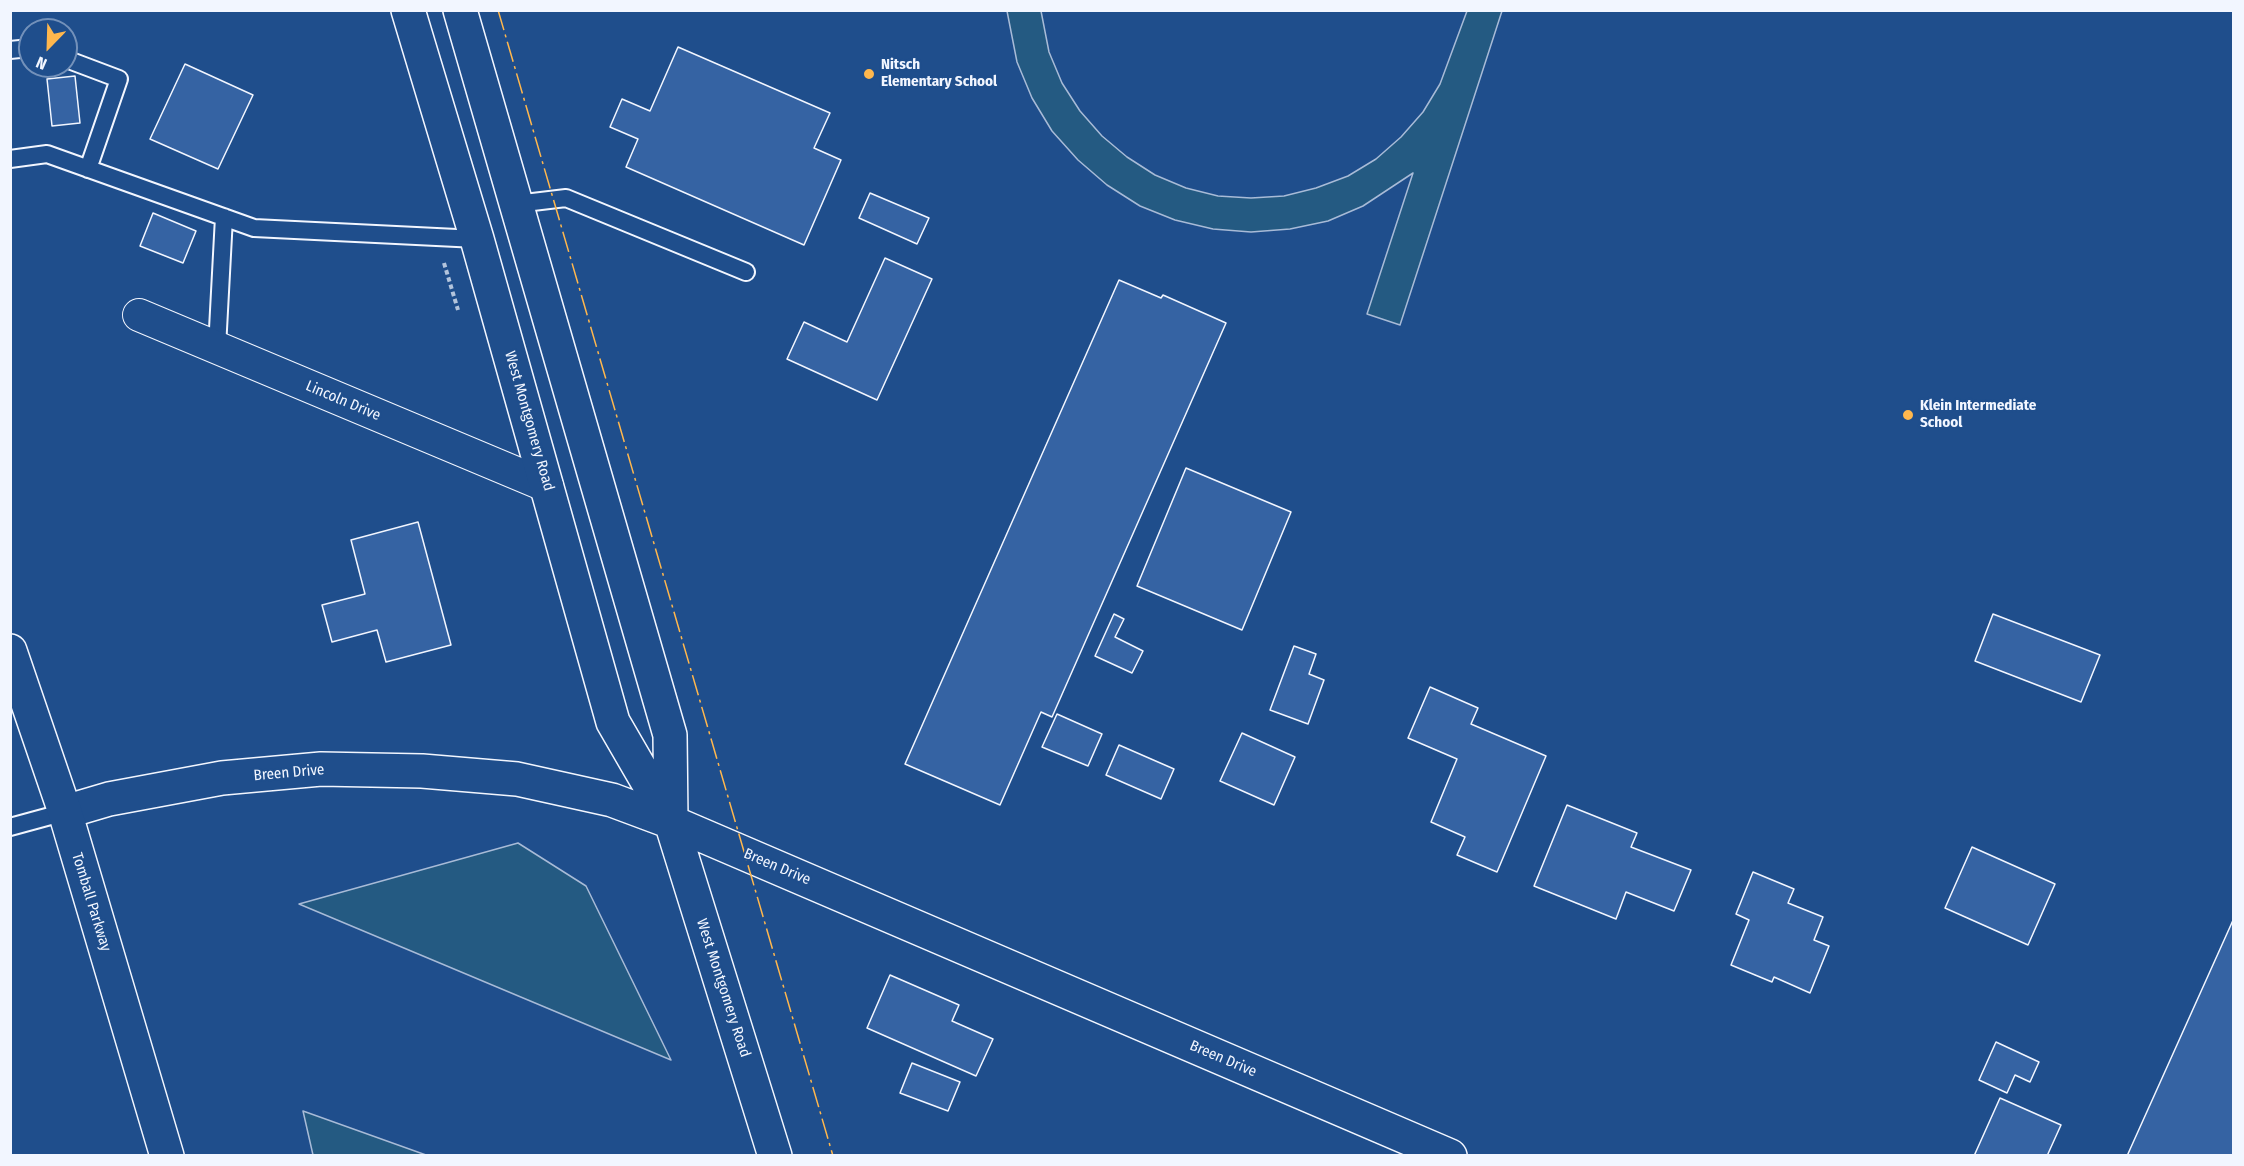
<!DOCTYPE html>
<html>
<head>
<meta charset="utf-8">
<style>
	body { margin:0 }
	#map { position:relative; width:2244px; height:1166px; overflow:hidden; background:#1f4e8c; font-family:"Fira Sans Condensed",sans-serif }
	canvas { display:block }
	.frame { position:absolute; inset:0; border:12px solid #f2f6ff; pointer-events:none }
	.north { position:absolute; left:18px; top:18px; width:60px; height:60px; box-sizing:border-box; background:#1f4e8c; border:2px solid #7391ba; border-radius:50%; rotate:203deg; font-size:16px; font-weight:700; line-height:24px; text-align:center; color:#f2f6ff }
	.north::after { content:''; display:block; margin:auto; width:21px; height:27px; background:#ffb74d; clip-path:polygon(50% 0,100% 100%,50% 72%,0 100%) }
</style>
</head>
<body>
<div id="map">
<canvas width="2244" height="1166"></canvas>
<div class="frame"></div>
<div class="north">N</div>
</div>
<script>
const c = document.querySelector('canvas').getContext('2d');
c.lineJoin = 'round';
function paint(path, color) { c.fillStyle = color; c.fill(path, 'evenodd'); }
const shape = rows => new Path2D(rows.map(r => 'M' + r).join(''));
function stroke(path, color, width, dash) { c.strokeStyle = color; c.lineWidth = width; c.lineCap = dash ? 'butt' : 'round'; c.setLineDash(dash || []); c.stroke(path); }
function write(font, color, halo, rows, align = 'center') {
  c.font = font + ' "Fira Sans Condensed",sans-serif'; c.lineWidth = 4.5; c.setLineDash([]); c.textBaseline = 'middle'; c.strokeStyle = halo; c.fillStyle = color; for (const [text, x, y, turn = 0] of rows) {
    c.save(); c.translate(x, y); c.rotate((+turn || 0) * Math.PI / 180); c.textAlign = isNaN(turn) ? turn : align; if (halo) c.strokeText(text, 0, 0); c.fillText(text, 0, 0); c.restore();
  }
}
const green = shape([
	[1007,11,1041,11,1049,52,1062,83,1080,111,1102,136,1127,157,1155,175,1186,188,1218,196,1251,198,1284,196,1316,188,1348,176,1376,159,1401,137,1423,112,1440,84,1467,11,1502,11,1400,325,1367,314,1413,173,1363,206,1328,221,1290,229,1251,232,1213,229,1175,220,1140,206,1107,185,1078,160,1052,131,1032,98,1017,62,1007,11],
	[518,843,586,886,671,1060,299,904,518,843],
	[303,1111,426,1155,313,1155,303,1111]
]);
const building = shape([
	[678,47,830,113,814,148,841,160,804,245,626,167,638,139,610,127,622,99,650,111,678,47],
	[185,64,253,95,218,169,150,139,185,64],
	[75,76,80,123,52,126,47,79,75,76],
	[870,193,929,218,917,244,859,218,870,193],
	[153,213,196,231,183,263,140,246,153,213],
	[885,258,932,279,877,400,787,359,804,322,847,342,885,258],
	[1119,280,1161,298,1163,295,1226,323,1052,717,1041,712,1000,805,905,764,1119,280],
	[1186,468,1291,512,1242,630,1137,586,1186,468],
	[418,522,451,645,386,662,377,630,332,642,322,605,365,594,351,540,418,522],
	[1114,614,1124,619,1115,637,1143,651,1132,673,1095,656,1114,614],
	[1993,614,2100,655,2081,702,1975,661,1993,614],
	[1294,646,1316,654,1309,674,1324,680,1308,724,1270,710,1294,646],
	[1430,687,1478,708,1471,724,1546,756,1497,872,1457,855,1465,837,1431,822,1457,759,1408,738,1430,687],
	[1057,714,1102,734,1088,766,1042,747,1057,714],
	[1242,733,1295,757,1274,805,1220,781,1242,733],
	[1119,745,1174,769,1161,799,1106,775,1119,745],
	[1567,805,1637,833,1631,847,1691,870,1674,911,1626,892,1616,919,1534,886,1567,805],
	[1972,847,2055,884,2028,945,1945,908,1972,847],
	[1753,872,1794,889,1788,903,1823,917,1814,940,1829,946,1810,993,1774,977,1772,982,1731,965,1749,920,1736,914,1753,872],
	[2234,918,2234,1156,2127,1156,2234,918],
	[890,975,959,1005,952,1021,993,1039,976,1076,867,1028,890,975],
	[1996,1042,2039,1062,2030,1082,2015,1075,2007,1093,1979,1080,1996,1042],
	[912,1063,960,1082,948,1111,900,1093,912,1063],
	[2000,1098,2061,1125,2047,1156,1974,1156,2000,1098]
]);
const path = shape([
	[444,263,458,310]
]);
const lane = shape([
	[10,50,30,48],
	[66,59,119,79,88,169],
	[10,159,47,154,254,228,477,239],
	[516,204,566,198,746,272],
	[217,348,224,217],
	[10,827,65,812]
]);
const street = shape([
	[139,315,547,486]
]);
const secondary = shape([
	[408,10,477,239,613,722,671,822,775,1156],
	[460,10,670,735,671,820],
	[65,812,109,799,222,778,321,769,422,771,517,779,612,800,671,822,1450,1156]
]);
const primary = shape([
	[10,651,65,812,167,1156]
]);
const power = shape([
	[498,10,833,1156]
]);
const markers = [
	[869,74,6,"#ffb74d"],
	[1908,415,6,"#ffb74d"]
];
const poiNames = [
	["Nitsch",881,65],
	["Elementary School",881,82],
	["Klein Intermediate",1920,406],
	["School",1920,423]
];
const streetNames = [
	["Lincoln Drive",343,401,23],
	["West Montgomery Road",529,421,74],
	["Breen Drive",289,773,-5],
	["Breen Drive",777,867,23],
	["Tomball Parkway",91,902,73],
	["West Montgomery Road",723,988,72],
	["Breen Drive",1223,1059,23]
];
paint(green, '#245a82');
stroke(green, '#a8bbd7', 1.5);
paint(building, '#3563a3');
stroke(building, '#f2f6ff', 1.5);
stroke(lane, '#f2f6ff', 20);
stroke(street, '#f2f6ff', 34);
stroke(secondary, '#f2f6ff', 36);
stroke(primary, '#f2f6ff', 36);
stroke(path, '#b3c4dc', 4, [4.5, 3]);
stroke(lane, '#1f4e8c', 16);
stroke(street, '#1f4e8c', 32);
stroke(secondary, '#1f4e8c', 33);
stroke(primary, '#1f4e8c', 33);
stroke(power, '#ffb74d', 1.5, [21, 4.5, 3, 4.5]);
for (const [x, y, r, color] of markers) { const dot = new Path2D(); dot.arc(x, y, r, 0, 2 * Math.PI); c.fillStyle = color; c.fill(dot); stroke(dot, '#1f4e8c', 2); }
write('bold 15px', '#f2f6ff', '#1f4e8c', poiNames, 'left');
write('15px', '#f2f6ff', '#1f4e8c', streetNames);
</script>
</body>
</html>
